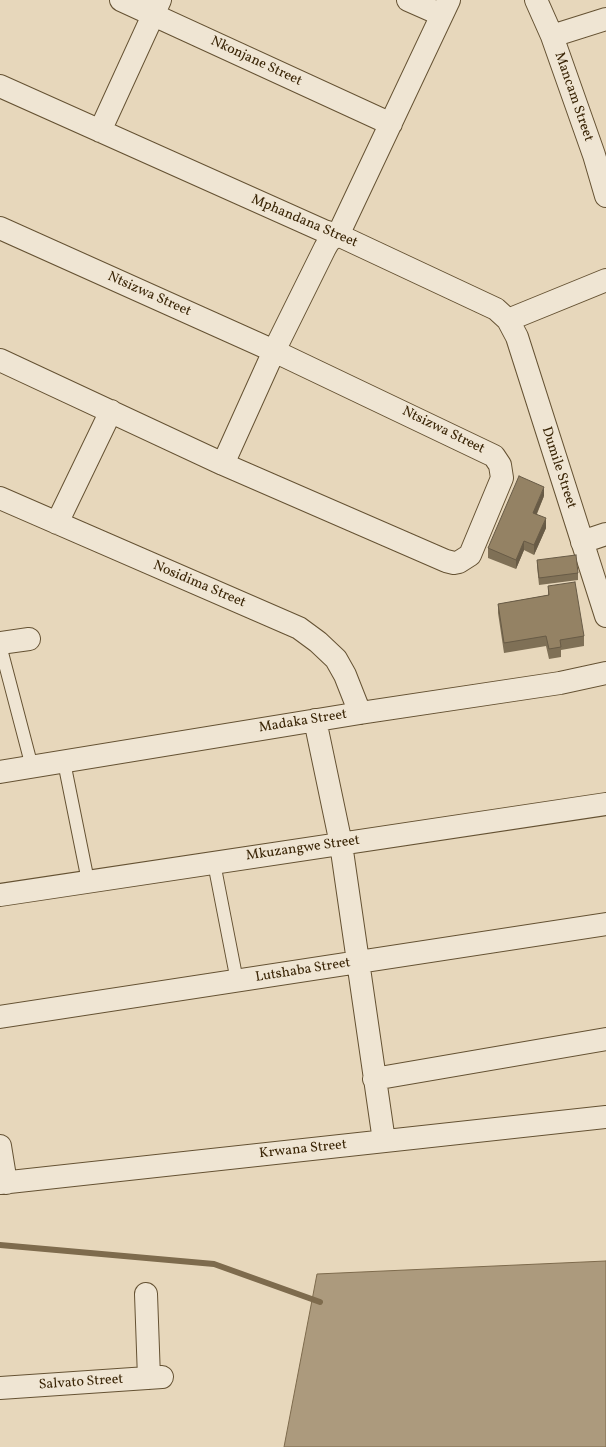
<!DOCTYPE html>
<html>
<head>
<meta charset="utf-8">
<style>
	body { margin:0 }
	canvas { display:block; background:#e7d7bb }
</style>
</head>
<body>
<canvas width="606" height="1447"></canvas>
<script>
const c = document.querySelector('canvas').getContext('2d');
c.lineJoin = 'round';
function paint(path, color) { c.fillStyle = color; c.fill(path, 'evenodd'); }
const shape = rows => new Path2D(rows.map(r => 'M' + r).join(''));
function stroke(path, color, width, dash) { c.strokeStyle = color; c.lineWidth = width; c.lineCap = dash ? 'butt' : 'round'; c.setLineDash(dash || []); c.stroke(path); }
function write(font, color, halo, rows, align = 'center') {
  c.font = font + ' Vollkorn,serif'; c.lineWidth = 3; c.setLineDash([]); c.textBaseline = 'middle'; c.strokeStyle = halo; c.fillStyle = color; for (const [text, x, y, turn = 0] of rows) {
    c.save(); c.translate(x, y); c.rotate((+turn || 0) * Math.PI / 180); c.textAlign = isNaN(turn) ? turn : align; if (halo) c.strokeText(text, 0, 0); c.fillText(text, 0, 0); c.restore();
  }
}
const water = shape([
	[606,1261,606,1447,284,1447,317,1274,606,1261]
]);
const stream = shape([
	[0,1245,214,1264,320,1302]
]);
const service = shape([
	[0,645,32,767],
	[64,762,88,881],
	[214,863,237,981]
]);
const minor = shape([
	[121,0,391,124],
	[408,0,442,15],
	[536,0,552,36,594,155,606,196],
	[552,36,606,19],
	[0,86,324,231,338,235,496,309,508,320,517,337,606,616],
	[100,131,160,0],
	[0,228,274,351,494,456,500,465,502,478,470,555,459,562,454,563,446,561,223,464,0,360],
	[508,320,606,280],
	[223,464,274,351,325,248,329,241,338,235,449,0],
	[0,498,299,628,318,642,336,659,345,675,360,713],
	[57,523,111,411],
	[582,542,606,534],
	[0,643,29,639],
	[315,720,341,844,384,1141],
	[0,772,360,713,560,683,606,673],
	[0,895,606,804],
	[0,1017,606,924],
	[374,1079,606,1039],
	[0,1146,6,1183],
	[0,1183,606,1117],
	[146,1294,149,1378],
	[0,1388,162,1377]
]);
const wall = shape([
	[544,496,537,514,546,528,534,555,524,550,516,569,488,558,488,548],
	[537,560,578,573,578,580,539,585,537,566],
	[548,586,584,636,584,646,561,650,561,657,549,659,546,646,504,653,498,613,498,604,548,595]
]);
const shadedWall = shape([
	[544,487,544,496,533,522,533,513],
	[546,518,546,528,534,555,534,545],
	[524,541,524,550,516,569,516,560]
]);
const building = shape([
	[519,476,544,487,533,513,546,518,534,545,524,541,516,560,488,548,519,476],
	[576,555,578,573,539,578,537,560,576,555],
	[575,582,584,636,560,640,561,647,549,649,546,636,504,643,498,604,549,595,548,586,575,582]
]);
const streetNames = [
	["Nkonjane Street",256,62,25],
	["Mancam Street",573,97,71],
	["Mphandana Street",304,222,23],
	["Ntsizwa Street",149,295,24],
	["Ntsizwa Street",443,431,26],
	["Dumile Street",558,468,72],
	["Nosidima Street",199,585,23],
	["Madaka Street",303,722,-9],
	["Mkuzangwe Street",303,849,-8],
	["Lutshaba Street",303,971,-9],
	["Krwana Street",303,1150,-6],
	["Salvato Street",81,1383,-4]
];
paint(water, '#ac9a7d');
stroke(water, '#7e6b4d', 1);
stroke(stream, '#7e6b4d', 6);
stroke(service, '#655233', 14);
stroke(minor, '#655233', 24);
stroke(service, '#efe5d3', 12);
stroke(minor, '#efe5d3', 22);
paint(wall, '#7f7056');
paint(shadedWall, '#685b46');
paint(building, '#948264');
stroke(building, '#685b46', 1);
write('14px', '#3a2506', '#efe5d3', streetNames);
</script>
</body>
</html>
